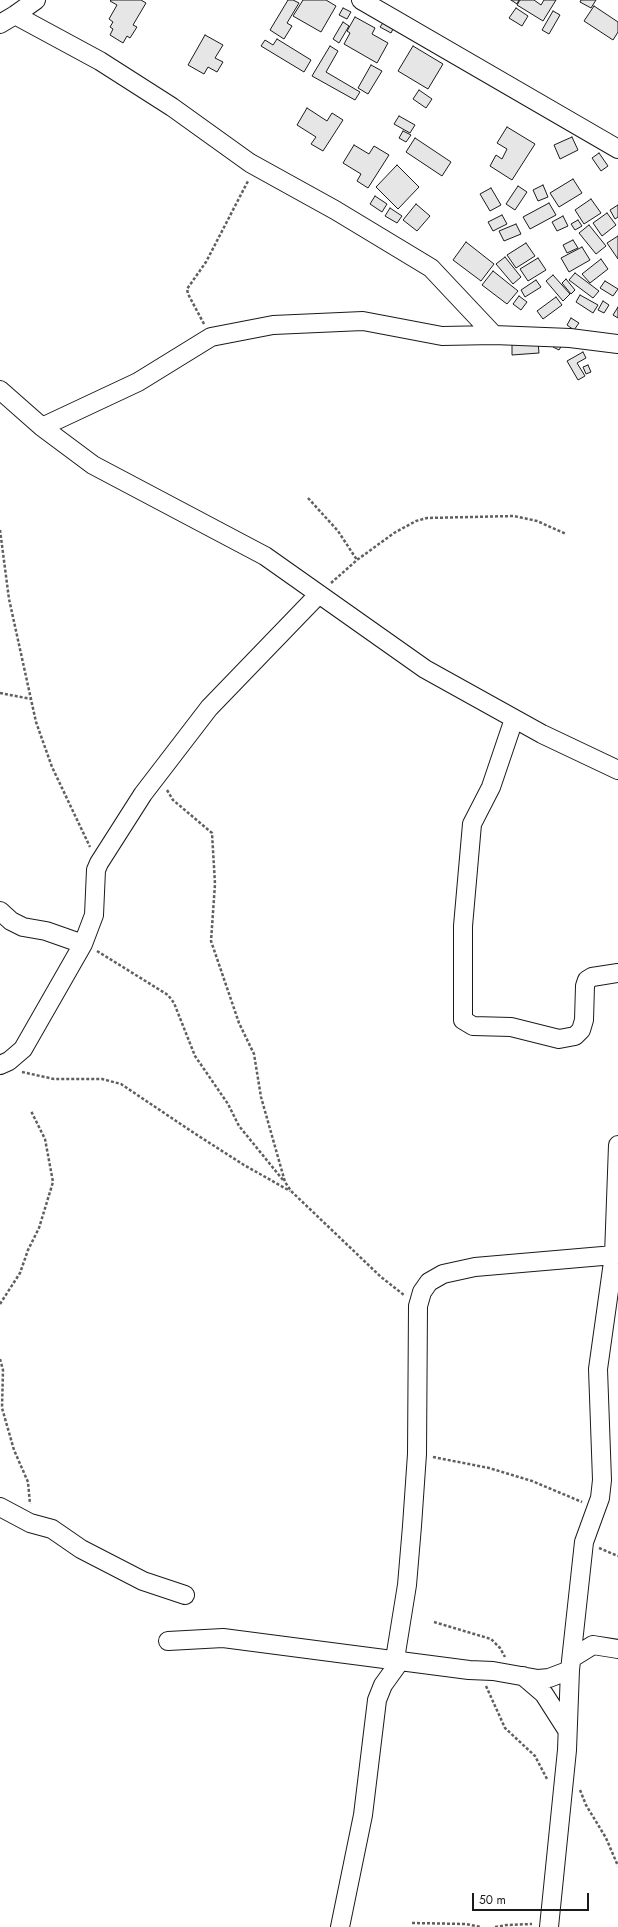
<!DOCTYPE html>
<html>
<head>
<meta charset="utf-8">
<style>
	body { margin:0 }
	#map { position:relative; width:618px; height:1927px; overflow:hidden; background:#fff; font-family:Jost,sans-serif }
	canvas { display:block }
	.scale { position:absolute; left:472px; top:1893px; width:117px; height:18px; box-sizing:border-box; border:2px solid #1a1a1a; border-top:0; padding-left:5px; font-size:12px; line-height:14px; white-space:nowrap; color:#1a1a1a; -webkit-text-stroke:3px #fff; paint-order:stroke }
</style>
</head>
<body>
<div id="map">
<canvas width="618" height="1927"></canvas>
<div class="scale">50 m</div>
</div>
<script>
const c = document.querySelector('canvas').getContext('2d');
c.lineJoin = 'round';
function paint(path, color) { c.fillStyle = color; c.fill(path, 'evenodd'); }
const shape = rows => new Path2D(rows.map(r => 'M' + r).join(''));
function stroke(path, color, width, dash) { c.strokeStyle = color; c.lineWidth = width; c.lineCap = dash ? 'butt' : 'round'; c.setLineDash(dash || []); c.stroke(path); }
const building = shape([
	[111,0,141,0,146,3,133,25,137,27,130,38,127,36,123,43,110,35,113,29,110,27,113,22,109,19,117,5,110,1,111,0],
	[288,0,293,0,299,3,287,23,292,26,284,39,270,30,288,0],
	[303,0,326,0,336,6,321,32,293,16,303,0],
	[511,0,519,0,517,4,511,0],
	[520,0,534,0,541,5,544,0,556,0,543,21,517,5,520,0],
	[581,0,596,0,591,8,580,2,581,0],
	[594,6,618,22,618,32,613,40,584,21,594,6],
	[343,8,351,12,347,19,339,15,343,8],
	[516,8,528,16,522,26,509,18,516,8],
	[553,11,560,15,549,34,542,30,553,11],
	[355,17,375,28,372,34,388,43,377,63,344,44,350,33,347,31,355,17],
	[385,20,395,25,391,33,380,27,385,20],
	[343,22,349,26,339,43,333,39,343,22],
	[205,35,223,45,215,58,223,62,217,72,208,67,204,74,188,65,205,35],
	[277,39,311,60,304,72,261,46,265,40,273,45,277,39],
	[330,46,338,51,326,72,360,92,355,100,312,76,330,46],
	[413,46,443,64,428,89,398,71,413,46],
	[371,65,382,71,368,94,358,88,371,65],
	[419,90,432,99,426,108,413,99,419,90],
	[307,108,327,121,332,113,343,120,323,151,311,144,316,137,297,125,307,108],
	[399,116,415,125,410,133,394,124,399,116],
	[507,127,535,144,512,180,490,166,496,155,502,159,507,149,497,143,507,127],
	[403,131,411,135,406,142,399,138,403,131],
	[572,137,578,150,560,159,554,145,572,137],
	[415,138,451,162,442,176,406,152,415,138],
	[354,145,369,154,374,146,389,155,368,188,357,181,361,174,343,163,354,145],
	[599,153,608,166,601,171,592,158,599,153],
	[397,165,419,187,398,209,376,187,397,165],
	[573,179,582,193,559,207,550,193,573,179],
	[543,185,548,197,538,201,533,190,543,185],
	[518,186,527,192,515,210,506,204,518,186],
	[491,188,501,205,490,211,480,194,491,188],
	[375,196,387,204,382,212,370,204,375,196],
	[591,199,601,213,584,224,575,210,591,199],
	[549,203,556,215,530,229,523,217,549,203],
	[416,204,430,216,417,231,403,220,416,204],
	[618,205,618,217,615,219,610,210,618,205],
	[390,208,402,216,397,223,385,216,390,208],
	[607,213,616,225,602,236,593,223,607,213],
	[502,215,507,224,493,231,488,222,502,215],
	[563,216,568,226,557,231,552,222,563,216],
	[578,220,582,226,575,230,571,224,578,220],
	[516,224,521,234,504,241,499,231,516,224],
	[589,225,606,246,596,254,579,233,589,225],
	[618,236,618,259,607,243,618,236],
	[573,240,578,248,567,253,563,245,573,240],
	[466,242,494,264,481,281,453,260,466,242],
	[526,243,535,256,516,268,507,255,526,243],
	[582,247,590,260,569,272,561,258,582,247],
	[505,257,521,277,513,284,496,264,505,257],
	[538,258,546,270,528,281,520,269,538,258],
	[601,259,608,269,590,283,582,274,601,259],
	[493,271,518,291,507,304,482,285,493,271],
	[575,273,599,291,593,298,569,280,575,273],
	[553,275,570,294,563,301,546,281,553,275],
	[566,279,575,290,571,294,562,283,566,279],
	[536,280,541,287,525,297,521,290,536,280],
	[605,281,618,289,613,296,600,288,605,281],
	[580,295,598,305,593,313,576,302,580,295],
	[519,296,527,302,521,310,513,304,519,296],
	[556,297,562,305,543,319,537,311,556,297],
	[603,301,609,305,604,313,598,310,603,301],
	[618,307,618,318,613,315,618,307],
	[571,318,579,323,574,330,567,325,571,318],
	[556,341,562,345,559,350,553,347,556,341],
	[538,342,539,353,512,355,512,344,538,342],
	[583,352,586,358,577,363,585,376,578,380,567,361,583,352],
	[588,365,591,372,586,374,583,367,588,365]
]);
const path = shape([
	[204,324,188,294,187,289,206,262,248,181],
	[308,498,338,531,357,560],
	[0,530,9,599,36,722,52,767,90,847],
	[331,583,357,560,394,533,416,521,427,518,514,516,537,521,566,534],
	[0,693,31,699],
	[167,790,173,800,212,833,215,884,211,941,239,1023,254,1054,261,1097,285,1182,291,1191,381,1277,404,1295],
	[97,951,168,995,174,1003,195,1056,228,1104,239,1126,283,1180],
	[22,1072,54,1079,102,1079,121,1084,194,1133,244,1165,290,1191],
	[0,1304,20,1273,28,1250,39,1228,53,1182,45,1139,31,1111],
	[0,1359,3,1370,2,1408,14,1450,28,1482,30,1504],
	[433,1457,489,1468,532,1481,582,1502],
	[599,1548,618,1556],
	[434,1622,491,1639,500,1648,505,1657],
	[486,1686,505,1728,535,1756,547,1779],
	[580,1790,586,1805,606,1838,618,1866],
	[412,1923,466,1924,481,1927],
	[495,1927,507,1925,532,1924]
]);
const minor = shape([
	[361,0,618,149],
	[15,15,100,61,172,107,250,163,335,210,431,268,494,335],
	[0,24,15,15,36,0],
	[0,390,42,427,93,465,265,556,425,669,542,734,618,770],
	[42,427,138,382,211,337,273,325,363,321,442,336,494,335,570,338,618,344],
	[514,719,491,787,472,824,463,926,463,1020,473,1026,511,1027,559,1039,575,1036,581,1030,584,1020,585,986,587,980,592,977,618,973],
	[0,911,11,921,23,927,46,931,83,944],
	[0,1065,9,1061,23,1049,83,944,94,915,96,870,99,863,143,794,209,708,319,594],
	[0,1507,30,1523,52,1529,81,1549,143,1581,185,1595],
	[168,1641,223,1638,469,1670,493,1671,538,1679,549,1678,570,1670],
	[572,1658,593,1645,618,1649],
	[395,1659,407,1585,412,1526,417,1454,418,1306,422,1292,429,1282,443,1274,475,1267,614,1255],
	[523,1676,544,1694,567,1730],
	[340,1927,363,1815,377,1700,383,1685,401,1660],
	[549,1927,567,1750,570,1670,584,1542,600,1498,602,1480,598,1369,614,1255,618,1145]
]);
paint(building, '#e6e6e6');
stroke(building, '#1a1a1a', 1);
stroke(minor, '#1a1a1a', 20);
stroke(path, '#5f5f5f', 2.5, [3, 2]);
stroke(minor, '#fff', 18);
</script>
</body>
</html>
